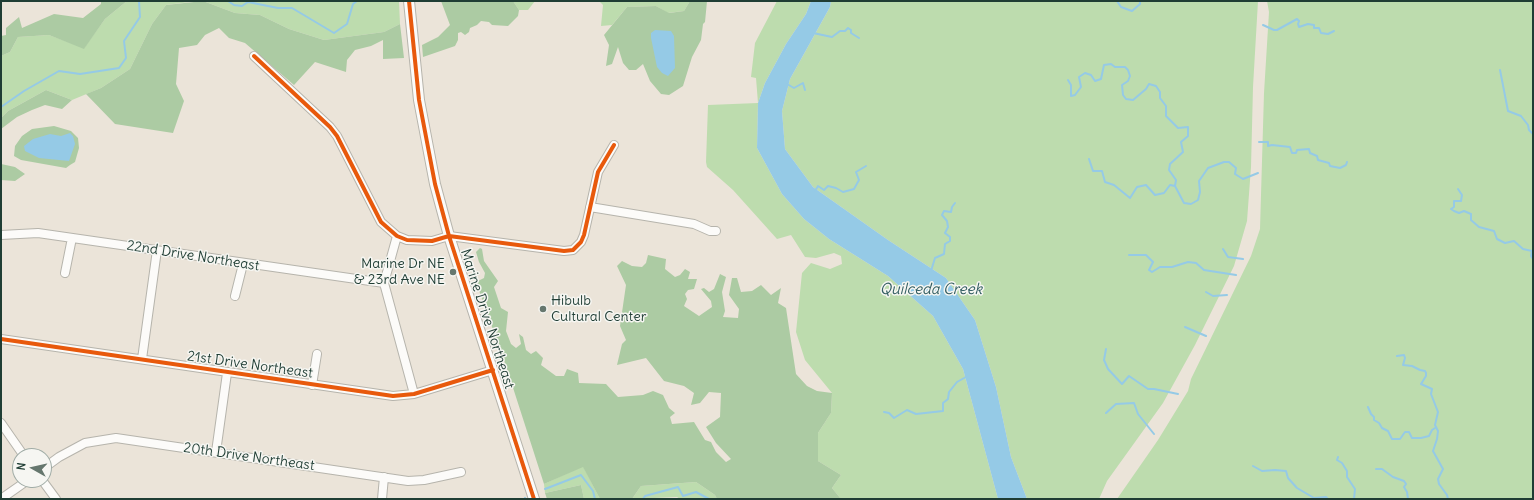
<!DOCTYPE html>
<html>
<head>
<meta charset="utf-8">
<style>
	body { margin:0 }
	#map { position:relative; width:1534px; height:500px; overflow:hidden; background:#ebe4d9; font-family:Delius,sans-serif }
	canvas { display:block }
	.frame { position:absolute; inset:0; border:2px solid #1f3d34; pointer-events:none }
	.north { position:absolute; left:12px; top:448px; width:40px; height:40px; box-sizing:border-box; background:#f6f6f2; border:1px solid #a0aca6; border-radius:50%; rotate:278deg; font-size:11px; font-weight:700; line-height:16px; text-align:center; color:#1f3d34 }
	.north::after { content:''; display:block; margin:auto; width:14px; height:18px; background:#66776e; clip-path:polygon(50% 0,100% 100%,50% 72%,0 100%) }
</style>
</head>
<body>
<div id="map">
<canvas width="1534" height="500"></canvas>
<div class="frame"></div>
<div class="north">N</div>
</div>
<script>
const c = document.querySelector('canvas').getContext('2d');
c.lineJoin = 'round';
function paint(path, color) { c.fillStyle = color; c.fill(path, 'evenodd'); }
const shape = rows => new Path2D(rows.map(r => 'M' + r).join(''));
function stroke(path, color, width, dash) { c.strokeStyle = color; c.lineWidth = width; c.lineCap = dash ? 'butt' : 'round'; c.setLineDash(dash || []); c.stroke(path); }
function write(font, color, halo, rows, align = 'center') {
  c.font = font + ' Delius,sans-serif'; c.lineWidth = 3; c.setLineDash([]); c.textBaseline = 'middle'; c.strokeStyle = halo; c.fillStyle = color; for (const [text, x, y, turn = 0] of rows) {
    c.save(); c.translate(x, y); c.rotate((+turn || 0) * Math.PI / 180); c.textAlign = isNaN(turn) ? turn : align; if (halo) c.strokeText(text, 0, 0); c.fillText(text, 0, 0); c.restore();
  }
}
const green = shape([
	[127,1,198,1,166,5,152,24,130,69,101,88,72,100,46,90,8,111,1,118,1,56,10,52,18,37,49,35,84,48,105,19],
	[203,1,399,1,400,24,384,32,324,40,289,29,260,15,235,13],
	[513,1,535,1,528,10,519,10],
	[599,1,690,1,684,11,668,13,656,6,627,7,612,25,601,26,603,5],
	[777,1,811,1,806,14,786,44,765,83,758,103,757,148,782,194,804,219,829,239,888,276,933,316,963,369,998,499,841,499,832,488,841,475,818,461,818,433,831,413,832,393,805,360,796,332,802,273,811,263,830,269,842,264,841,256,834,253,816,258,805,257,791,235,777,239,733,190,707,167,706,162,708,105,758,103,756,78,751,77,755,43],
	[831,1,1258,1,1253,87,1251,167,1247,221,1234,266,1195,345,1163,403,1107,481,1099,499,1027,499,1011,457,996,387,975,320,946,278,888,240,813,187,785,149,782,111,790,79,830,7],
	[1267,1,1533,1,1533,499,1117,499,1158,440,1188,391,1191,379,1251,256,1260,229,1264,93,1269,12],
	[583,466,600,499,584,499,581,485,545,493,544,484],
	[696,482,715,495,717,499,680,499,677,497,632,499,641,486]
]);
const forest = shape([
	[101,1,127,1,105,19,84,49,49,35,18,37,10,52,1,56,1,36,6,35,6,28,19,17,22,28,54,14,83,18,101,4],
	[203,1,235,13,260,15,289,29,324,40,384,32,400,24,404,58,383,59,383,40,371,46,355,50,347,60,346,72,315,62,294,85,245,43,229,38,219,28,205,35,197,45,179,48,176,84,184,101,173,133,115,124,86,94,101,88,130,69,152,24,166,5],
	[441,1,513,1,519,10,518,16,508,26,492,25,489,22,481,21,477,25,470,28,469,32,465,35,461,32,458,33,458,40,455,46,423,57,422,45,438,37,450,25],
	[690,1,707,1,705,22,703,24,701,40,692,57,683,86,669,95,661,94,650,81,643,64,636,70,629,70,623,63,618,47,612,64,606,66,609,45,604,35,627,7,656,6,669,13,684,11],
	[46,90,72,100,62,109,45,105,32,110,17,117,1,129,1,118,8,111],
	[54,126,71,131,78,138,79,148,75,162,70,165,66,168,21,160,14,156,15,146,22,136,32,129],
	[1,164,15,167,25,174,15,181,1,180],
	[480,248,482,249,484,261,498,281,494,287,501,308,508,312,506,331,511,344,516,348,521,344,519,334,523,337,526,350,531,354,536,351,543,358,541,365,556,376,564,376,567,369,578,373,579,383,606,384,618,397,643,395,653,391,663,395,669,408,675,413,670,417,672,424,694,422,705,440,711,442,716,452,726,462,731,459,716,443,706,427,720,417,721,393,709,392,700,403,691,405,694,393,684,386,664,381,646,358,617,365,622,344,626,340,620,326,626,285,617,266,622,261,632,266,642,267,646,263,648,255,666,259,665,269,675,277,680,275,685,269,690,272,688,279,697,279,694,289,688,290,685,294,687,299,684,306,699,316,712,307,711,301,701,289,704,288,709,292,714,289,720,274,726,277,722,292,725,311,723,317,738,318,739,309,729,295,732,278,737,278,741,292,752,291,761,285,771,295,781,288,778,303,786,308,796,374,807,386,817,391,832,393,831,413,818,433,818,461,841,475,832,488,841,499,717,499,715,495,696,482,641,486,632,499,600,499,583,467,544,484,506,366,476,282,484,278,485,273,479,262,476,252],
	[581,485,584,499,547,499,545,493]
]);
const water = shape([
	[811,1,831,1,830,7,790,79,782,111,785,149,813,187,888,240,946,278,975,320,996,387,1011,457,1027,499,998,499,963,369,933,316,888,276,829,239,804,219,782,194,757,148,758,103,765,83,786,44,806,14],
	[655,30,671,31,674,36,675,68,668,76,662,73,657,67,651,38,651,33],
	[70,133,73,136,75,144,69,161,39,158,25,151,24,146,33,139,50,134,61,136]
]);
const stream = shape([
	[228,1,234,5,242,6,248,2,278,8,292,8,334,33,347,24,353,4,357,1],
	[1117,1,1121,7,1132,11,1140,4,1140,1],
	[1263,25,1274,30,1277,30,1297,19,1299,21,1298,24,1299,27,1308,24,1314,25,1314,28,1319,28,1321,33,1328,34,1334,31],
	[813,33,832,37,840,31,845,31,848,28,851,30,851,33,859,38],
	[1500,70,1508,111,1521,116,1528,125,1529,130,1533,134],
	[1068,80,1071,85,1071,96,1075,95,1081,87,1079,77,1085,73,1091,75,1095,81,1101,79,1104,65,1111,64,1115,67,1125,67,1128,70,1130,76,1128,81,1122,85,1123,95,1126,99,1133,100,1146,89,1149,84,1156,86,1160,92,1160,98,1166,106,1166,116,1178,128,1188,127,1188,136,1181,142,1183,152,1170,164,1169,170,1176,180,1175,186],
	[787,84,794,88,803,83,805,90],
	[1,107,24,91,59,71,80,74,119,68,126,58,124,41,140,17,139,1],
	[1259,142,1268,142,1268,146,1272,145,1290,147,1292,153,1296,153,1297,150,1309,149,1310,153,1317,156,1318,160,1329,163,1330,166,1340,168,1346,165,1347,162],
	[1089,159,1093,171,1102,171,1105,182,1114,185,1130,198,1137,187,1146,185,1155,195,1164,193,1170,185,1175,186,1184,203,1191,204,1198,200,1200,192,1199,181,1208,168,1224,162,1229,162,1236,168,1235,174,1243,179,1258,173],
	[1458,189,1462,195,1461,201,1454,201,1454,207,1451,209,1454,211,1459,213,1464,211,1471,214,1471,220,1479,227,1494,231,1497,239,1505,243,1514,241,1523,249,1532,251],
	[815,191,818,186,824,190,828,186,836,188,843,192,854,189,859,180,856,172,866,166],
	[1223,249,1228,257,1243,259],
	[1532,251,1531,256,1533,259],
	[1129,255,1146,255,1153,262,1149,270,1152,272,1160,267,1172,267,1188,262,1196,263,1204,270,1236,275],
	[931,271,935,258,944,254,945,244,950,241,950,237,945,233,948,227,947,221,942,215,944,211,951,212,952,207,955,203],
	[1206,292,1213,296,1227,295],
	[1185,327,1206,336],
	[1106,349,1104,360,1108,369,1122,384,1129,376,1148,389,1154,389,1178,394],
	[1397,356,1404,355,1405,358,1403,365,1412,366,1420,370,1425,371,1426,373,1426,376,1421,384,1432,389,1431,394,1438,412,1435,425,1438,431,1437,439,1433,451,1443,469,1438,479,1439,484,1447,495,1448,499],
	[1368,407,1371,414,1374,417,1374,420,1379,423,1382,428,1388,431,1392,439,1400,439,1405,432,1409,432,1412,438,1421,438,1429,436,1432,430,1435,428],
	[884,412,889,413,894,418,907,410,916,414,943,411,943,403,948,399,949,392,957,382,966,377],
	[1106,413,1116,404,1134,403,1138,414,1154,434],
	[1338,457,1337,460,1342,463,1347,471,1347,477,1355,489,1354,499],
	[1253,466,1262,471,1275,470,1286,471,1288,478,1297,488,1314,498,1326,497,1328,499],
	[1376,469,1382,469,1393,477,1404,481,1406,484,1404,487,1407,492,1408,499],
	[545,489,581,475,593,491,595,499],
	[525,499,525,498],
	[643,499,645,496,678,487,683,496,696,492,709,499]
]);
const minor = shape([
	[254,56,330,127,337,136,381,222,397,236,407,240,432,241,449,236,564,251,573,250,581,242,584,235,598,172,614,145],
	[590,207,694,224,710,231,716,231],
	[1,235,38,233,384,283],
	[397,236,384,283,414,394],
	[65,273,72,238],
	[235,296,243,264],
	[1,339,393,396,414,394,493,370],
	[142,359,157,250],
	[312,385,317,354],
	[1,423,24,456],
	[216,452,227,373],
	[44,468,59,457,85,443,116,438,408,481,424,480,461,472],
	[42,480,56,499],
	[1,499,28,480],
	[382,499,384,477]
]);
const major = shape([
	[409,1,419,100,435,184,449,236,534,499]
]);
const cycleway = shape([
	[409,1,419,100,435,184,449,236,534,499],
	[254,56,330,127,337,136,381,222,397,236,407,240,432,241,449,236,564,251,573,250,581,242,584,235,598,172,614,145],
	[1,339,393,396,414,394,493,370]
]);
const markers = [
	[453,272,4,"#66776e"],
	[543,309,4,"#66776e"]
];
const streetNames = [
	["22nd Drive Northeast",193,256,9],
	["Marine Drive Northeast",487,319,72],
	["21st Drive Northeast",250,365,8],
	["20th Drive Northeast",249,457,8]
];
const poiNames = [
	["Marine Dr NE",445,264],
	["& 23rd Ave NE",445,280],
	["Hibulb",551,301,"left"],
	["Cultural Center",551,317,"left"]
];
const waterNames = [
	["Quilceda Creek",931,290]
];
paint(green, '#bddcae');
paint(forest, '#accba3');
paint(water, '#95cae6');
stroke(stream, '#95cae6', 2);
stroke(minor, '#b6b4ac', 10);
stroke(major, '#b6b4ac', 12);
stroke(minor, '#fcfbf9', 8);
stroke(major, '#fcfbf9', 10);
stroke(cycleway, '#e8590c', 4);
for (const [x, y, r, color] of markers) { const dot = new Path2D(); dot.arc(x, y, r, 0, 2 * Math.PI); c.fillStyle = color; c.fill(dot); stroke(dot, '#f6f6f2', 1.5); }
write('14px', '#1f3d34', '#f6f6f2', streetNames);
write('14px', '#1f3d34', '#f6f6f2', poiNames, 'right');
write('italic 15px', '#335e62', '#f6f6f2', waterNames);
</script>
</body>
</html>
